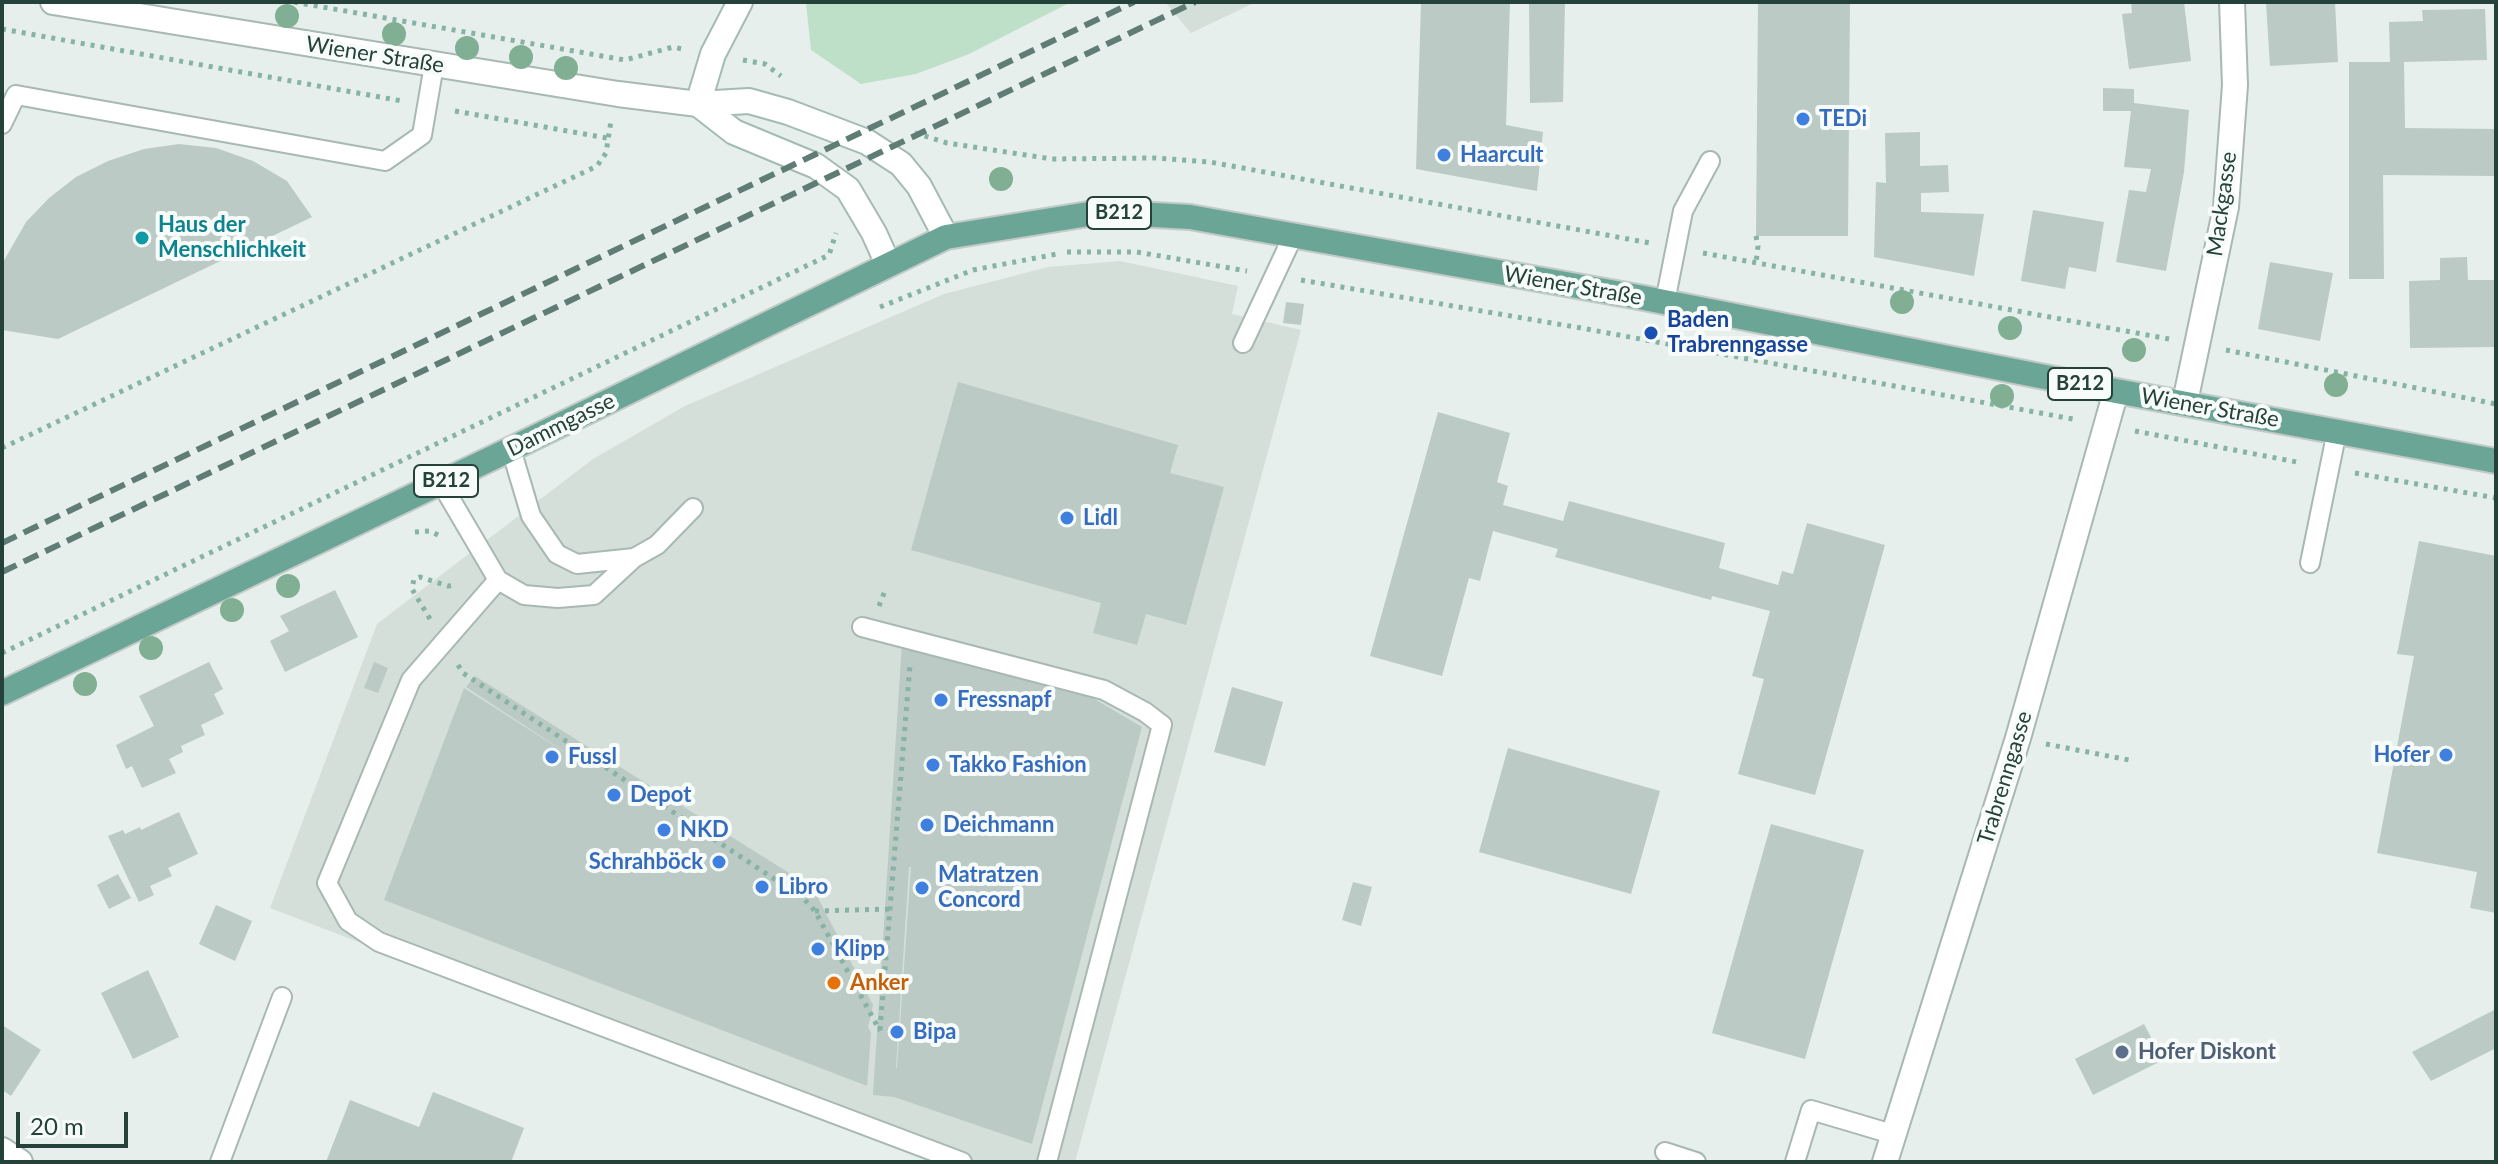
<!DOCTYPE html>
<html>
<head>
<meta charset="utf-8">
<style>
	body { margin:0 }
	#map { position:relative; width:2498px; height:1164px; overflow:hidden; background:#e6efeb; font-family:Lato,sans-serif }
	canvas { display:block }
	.frame { position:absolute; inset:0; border:4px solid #24423a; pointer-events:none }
	.scale { position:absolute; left:16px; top:1112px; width:112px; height:36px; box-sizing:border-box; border:4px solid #24423a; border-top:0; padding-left:10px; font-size:24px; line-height:28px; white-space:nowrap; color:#24423a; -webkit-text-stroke:6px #f7fbf9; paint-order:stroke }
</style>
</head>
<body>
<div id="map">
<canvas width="2498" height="1164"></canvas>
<div class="frame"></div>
<div class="scale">20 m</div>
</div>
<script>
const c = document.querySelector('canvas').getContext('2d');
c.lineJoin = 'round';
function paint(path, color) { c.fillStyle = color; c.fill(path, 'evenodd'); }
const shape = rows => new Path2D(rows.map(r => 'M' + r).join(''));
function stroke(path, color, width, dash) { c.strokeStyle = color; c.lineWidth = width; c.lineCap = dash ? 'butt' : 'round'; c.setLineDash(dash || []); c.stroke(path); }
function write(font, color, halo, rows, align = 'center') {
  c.font = font + ' Lato,sans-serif'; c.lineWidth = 8; c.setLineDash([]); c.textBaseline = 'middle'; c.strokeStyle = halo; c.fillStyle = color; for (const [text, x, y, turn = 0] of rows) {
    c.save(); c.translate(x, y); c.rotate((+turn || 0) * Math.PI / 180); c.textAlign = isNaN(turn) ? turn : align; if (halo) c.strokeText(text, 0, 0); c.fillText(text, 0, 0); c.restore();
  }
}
const built = shape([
	[1165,2,1256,2,1191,33],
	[1120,261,1238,286,1232,314,1301,330,1075,1162,932,1162,270,908,377,624,593,459,685,406,944,294,1048,267]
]);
const green = shape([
	[1071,2,969,54,916,74,861,84,811,50,806,3]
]);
const building = shape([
	[1421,2,1510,2,1506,125,1543,132,1537,191,1416,169],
	[1529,2,1565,2,1563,102,1530,103],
	[1758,2,1850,2,1848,236,1756,236],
	[2131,2,2184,2,2191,61,2129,69,2122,14,2132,13],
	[2266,2,2335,2,2338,62,2270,66],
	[2485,9,2487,60,2404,62,2405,128,2496,129,2496,176,2383,175,2384,279,2349,279,2349,62,2390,62,2389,22,2423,21,2422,10],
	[2103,88,2134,89,2134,103,2189,110,2184,172,2166,271,2116,262,2129,190,2146,192,2151,169,2124,167,2131,111,2103,111],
	[1920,132,1920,166,1948,165,1949,192,1921,193,1921,212,1984,214,1974,276,1874,257,1876,182,1886,183,1885,133],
	[179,144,216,148,253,161,287,181,312,217,58,339,2,330,2,264,26,222,49,198,76,177,108,161,144,149],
	[2033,210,2104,222,2096,272,2069,267,2065,289,2021,281],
	[2467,257,2468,280,2496,280,2496,347,2410,348,2409,281,2440,280,2440,258],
	[2270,262,2333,273,2320,341,2258,329],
	[1286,302,1304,304,1301,325,1283,323],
	[958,382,1178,445,1170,473,1224,487,1186,625,1146,614,1137,645,1093,633,1101,603,911,550],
	[1438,412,1510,433,1497,482,1508,486,1503,505,1563,521,1569,501,1725,543,1719,568,1778,585,1782,571,1793,574,1807,523,1885,545,1815,795,1738,774,1764,679,1752,676,1770,611,1712,596,1711,600,1555,557,1558,549,1493,531,1480,581,1469,578,1442,676,1370,656],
	[2419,541,2496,556,2496,913,2470,908,2477,872,2377,853,2414,656,2397,654],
	[335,590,358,637,285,672,270,641,289,631,280,616],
	[902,642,1074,687,1142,727,1032,1144,894,1097,873,1095],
	[909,867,911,867,897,1068,896,1068],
	[209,662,223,689,214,694,224,714,201,725,205,735,181,746,183,752,169,759,176,773,142,788,132,766,126,769,116,745,154,726,139,696],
	[374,662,388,668,378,693,364,688],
	[475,676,813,888,873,1005,868,1027,871,1033,867,1086,384,900,464,688,583,764,466,687],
	[1232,687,1283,702,1265,766,1214,752],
	[1508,748,1660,791,1631,894,1479,852],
	[179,812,198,854,168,868,172,876,150,886,154,895,139,902,108,836,123,830,125,834,140,827,141,830],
	[1771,824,1864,850,1805,1059,1712,1033],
	[118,874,131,898,109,909,97,885],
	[1353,882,1372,887,1361,926,1342,920],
	[216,905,252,921,235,961,199,944],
	[148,970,179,1037,133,1059,101,993],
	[2496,1009,2496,1048,2431,1081,2412,1052],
	[2144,1024,2163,1060,2093,1095,2075,1059],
	[2,1025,41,1050,11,1096,2,1090],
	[433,1092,524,1128,511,1162,326,1162,350,1100,419,1127]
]);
const path = shape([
	[294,2,625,60,673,47,682,49],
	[2,29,402,101],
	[743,60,765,64,781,76],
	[455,111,607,138],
	[915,133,947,143,1052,159,1155,158,1210,162,1650,243],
	[1756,236,1758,246,1756,263],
	[1067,252,1137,252,1247,271],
	[1703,253,2169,339],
	[1301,280,1581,328,2078,420],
	[880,307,973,270,1057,254],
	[2226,350,2496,404],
	[2135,431,2302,463],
	[2,448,597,166,606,153,611,121],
	[2355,473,2496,498],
	[415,532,430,531,440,536],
	[879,606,886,588],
	[430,619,412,589,414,579,420,577,448,586,457,585],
	[2,653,829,255,836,233],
	[458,665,463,673,803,898,815,911,880,1031],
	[2046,744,2129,760],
	[815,911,891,909],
	[880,1030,910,665]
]);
const lane = shape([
	[2,124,16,95,385,161,422,135,434,65],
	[1665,302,1683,211,1710,161],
	[1243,343,1293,236],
	[511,449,531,516,557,554,577,564,634,558],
	[441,483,498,580,524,595,558,598,594,595,634,558,657,545,693,508],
	[2310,563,2337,431],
	[498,580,411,680,327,883,348,921,379,942,962,1162],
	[862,627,1104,690,1145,712,1162,725,1047,1162],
	[1665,1152,1696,1162],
	[220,1162,282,997],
	[1795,1162,1811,1110,1892,1134]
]);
const street = shape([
	[53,2,618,94,698,104],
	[2185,402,2226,207,2235,85,2232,2],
	[2,1150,20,1162],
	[1885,1162,2018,738,2116,391]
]);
const secondary = shape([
	[698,104,749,101,788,112,867,142,901,164,919,186,946,237],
	[698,104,734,132,816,166,848,189,874,233,888,264],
	[698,104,713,54,740,2]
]);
const primary = shape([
	[2,693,511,449,946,237,1101,212,1190,217,1644,298,2116,391,2496,461]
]);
const rail = shape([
	[2,543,1134,2],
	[2,572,1195,2]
]);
const trees = [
	[287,16],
	[394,34],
	[467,48],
	[521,57],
	[566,68],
	[1001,179],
	[1902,302],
	[2010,328],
	[2134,350],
	[2336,385],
	[2002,396],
	[288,586],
	[232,610],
	[151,648],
	[85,684]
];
const markers = [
	[1803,119,8,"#3f7fe0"],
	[1444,155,8,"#3f7fe0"],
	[142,238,8,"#0f9aa8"],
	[1651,333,8,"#1a4fb4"],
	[1067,518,8,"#3f7fe0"],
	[941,700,8,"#3f7fe0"],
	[2446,755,8,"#3f7fe0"],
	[552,757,8,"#3f7fe0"],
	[933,765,8,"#3f7fe0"],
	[614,795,8,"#3f7fe0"],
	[927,825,8,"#3f7fe0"],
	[664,830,8,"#3f7fe0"],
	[719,862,8,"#3f7fe0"],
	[762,887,8,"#3f7fe0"],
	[922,888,8,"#3f7fe0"],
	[818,949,8,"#3f7fe0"],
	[834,983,8,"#e8710a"],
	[897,1032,8,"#3f7fe0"],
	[2122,1052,8,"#5c6f8a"]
];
const shields = [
	[1119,213,64],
	[2080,384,64],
	[446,481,64]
];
const shieldNames = [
	["B212",1119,213],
	["B212",2080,384],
	["B212",446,481]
];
const streetNames = [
	["Wiener Straße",375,55,9],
	["Mackgasse",2222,204,-82],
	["Wiener Straße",1573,286,10],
	["Wiener Straße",2210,408,10],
	["Dammgasse",561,425,-26],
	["Trabrenngasse",2005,778,-73]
];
const shopNames = [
	["TEDi",1819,119],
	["Haarcult",1460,155],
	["Lidl",1083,518],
	["Fressnapf",957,700],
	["Hofer",2430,755,"right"],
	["Fussl",568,757],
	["Takko Fashion",949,765],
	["Depot",630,795],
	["Deichmann",943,825],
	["NKD",680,830],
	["Schrahböck",703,862,"right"],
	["Matratzen",938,875],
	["Concord",938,900],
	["Libro",778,887],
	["Klipp",834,949],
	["Bipa",913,1032]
];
const cultureNames = [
	["Haus der",158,225],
	["Menschlichkeit",158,250]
];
const transitNames = [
	["Baden",1667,320],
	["Trabrenngasse",1667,345]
];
const foodNames = [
	["Anker",850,983]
];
const serviceNames = [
	["Hofer Diskont",2138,1052]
];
paint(built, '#d4dfda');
paint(green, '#bfe0c8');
paint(building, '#bbcac4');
stroke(lane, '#a8b8b2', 22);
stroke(street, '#a8b8b2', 28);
stroke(secondary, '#a4bbb3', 28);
stroke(primary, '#c2cac8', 28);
stroke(path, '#86b3a5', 5, [4, 6]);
stroke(lane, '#fff', 18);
stroke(street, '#fff', 24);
stroke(secondary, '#fff', 24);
stroke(primary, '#6aa596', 24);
stroke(rail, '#5f7d75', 6, [16, 8]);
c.fillStyle = '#80af93';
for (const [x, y] of trees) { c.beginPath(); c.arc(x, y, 12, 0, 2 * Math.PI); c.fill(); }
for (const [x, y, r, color] of markers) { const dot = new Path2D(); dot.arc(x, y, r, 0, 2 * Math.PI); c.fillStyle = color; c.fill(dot); stroke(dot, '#f7fbf9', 3); }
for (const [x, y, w] of shields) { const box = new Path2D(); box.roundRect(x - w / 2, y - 16, w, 32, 6); c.fillStyle = '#f7fbf9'; c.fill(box); stroke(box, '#24423a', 2); }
write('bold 20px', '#24423a', null, shieldNames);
write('22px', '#24423a', '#f7fbf9', streetNames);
write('bold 22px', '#366cbe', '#f7fbf9', shopNames, 'left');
write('bold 22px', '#0d838f', '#f7fbf9', cultureNames, 'left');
write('bold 22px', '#164399', '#f7fbf9', transitNames, 'left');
write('bold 22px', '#c56008', '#f7fbf9', foodNames, 'left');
write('bold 22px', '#4e5e75', '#f7fbf9', serviceNames, 'left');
</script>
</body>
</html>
